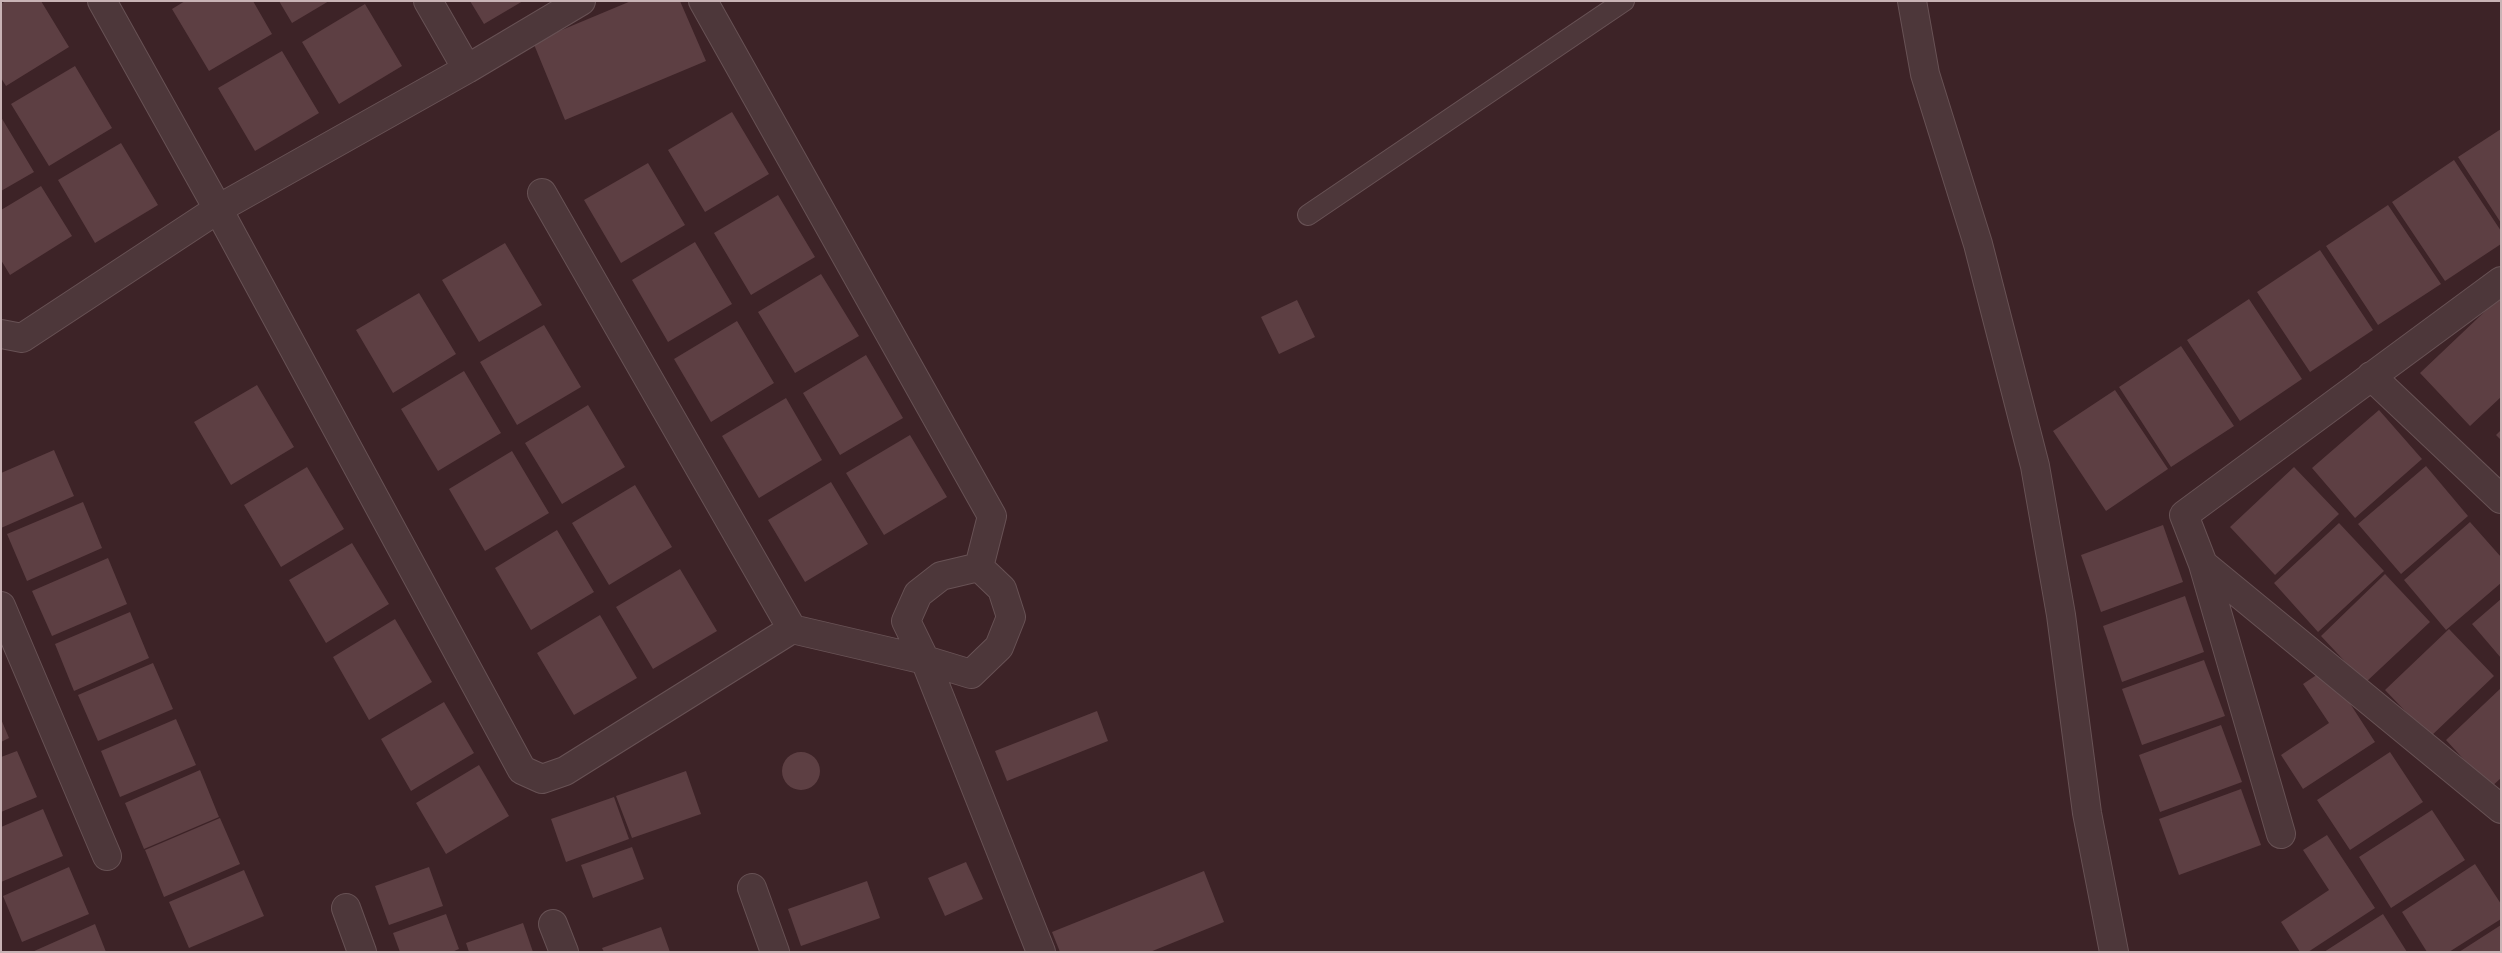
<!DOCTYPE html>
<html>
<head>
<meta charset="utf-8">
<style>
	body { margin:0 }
	#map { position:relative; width:2502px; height:953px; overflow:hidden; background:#3d2327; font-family:"Space Grotesk",sans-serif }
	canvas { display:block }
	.frame { position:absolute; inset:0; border:2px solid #c8b3b5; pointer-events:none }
</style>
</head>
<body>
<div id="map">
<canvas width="2502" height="953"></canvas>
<div class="frame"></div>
</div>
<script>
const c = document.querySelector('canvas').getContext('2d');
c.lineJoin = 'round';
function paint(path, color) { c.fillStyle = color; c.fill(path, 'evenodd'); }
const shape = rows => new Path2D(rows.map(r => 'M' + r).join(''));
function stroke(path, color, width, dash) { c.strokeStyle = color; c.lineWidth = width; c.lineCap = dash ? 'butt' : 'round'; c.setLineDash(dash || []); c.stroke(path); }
const building = shape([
	[6,1,41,1,69,47,6,86,1,78,1,4],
	[185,1,253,1,272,34,209,71,172,9],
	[279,1,329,1,292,23],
	[470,1,523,1,484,24],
	[631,1,680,1,706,61,565,120,533,42],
	[365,4,402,66,339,104,302,42],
	[282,51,319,113,255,151,218,88],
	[75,66,112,128,49,166,11,104],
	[732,112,769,174,705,212,668,150],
	[1,117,34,172,1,191],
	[2501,129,2501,223,2458,157],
	[121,143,158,205,95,243,58,180],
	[2454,160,2501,231,2501,244,2445,281,2392,202],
	[648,163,685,225,621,263,584,200],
	[41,186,72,236,10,275,1,260,1,210],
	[778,195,815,257,751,295,714,233],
	[2388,205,2441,284,2378,325,2326,246],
	[695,242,732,304,668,342,632,280],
	[505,243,542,305,479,342,442,280],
	[2320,250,2373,330,2310,372,2257,292],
	[821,274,859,336,795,373,758,312],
	[419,293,456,354,393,393,356,330],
	[2499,298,2501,300,2501,397,2470,426,2420,373],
	[2249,299,2302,379,2240,421,2187,340],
	[1297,300,1315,337,1279,354,1261,317],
	[737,321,774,383,711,422,674,359],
	[544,325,581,387,517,425,480,362],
	[2181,346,2234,426,2171,467,2119,387],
	[866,355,903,418,840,455,803,393],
	[464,371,501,433,438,471,401,409],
	[257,385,294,447,231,485,194,422],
	[2115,390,2168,469,2106,511,2053,431],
	[786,398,822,460,759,498,722,436],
	[588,405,625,467,562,504,525,443],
	[2379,410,2422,459,2355,518,2312,468],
	[2501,430,2501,440,2496,435],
	[910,435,947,497,884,535,846,473],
	[54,450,74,496,1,528,1,473],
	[512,451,549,513,485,551,449,489],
	[2426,466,2468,516,2401,574,2358,524],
	[307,467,344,529,281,567,244,505],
	[2294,467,2339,514,2275,575,2230,527],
	[831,482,868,544,805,582,768,520],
	[635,485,672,547,609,585,572,523],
	[83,502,102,548,27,581,7,534],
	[2470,522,2501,557,2501,583,2446,630,2404,580],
	[2339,523,2384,571,2318,632,2274,583],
	[2163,525,2183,582,2101,612,2081,555],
	[557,530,594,592,531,630,495,568],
	[352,543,389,604,326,643,289,580],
	[108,558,127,604,52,636,32,591],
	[680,569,717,631,653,669,616,607],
	[2385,574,2430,622,2365,683,2321,636],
	[2185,596,2204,652,2122,682,2103,626],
	[2501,599,2501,658,2472,624],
	[130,612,149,658,74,691,55,644],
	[600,615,637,678,574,715,537,653],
	[395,619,432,682,369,720,333,657],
	[2449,629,2494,676,2430,737,2385,690],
	[2204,660,2225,716,2142,745,2122,689],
	[153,663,173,709,98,741,78,695],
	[2327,668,2375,742,2303,789,2281,755,2329,723,2303,684],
	[2501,688,2501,778,2490,788,2446,740],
	[444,702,474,753,411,791,381,739],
	[1097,711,1108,741,1007,781,995,751],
	[1,719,9,738,1,742],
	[176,719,196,765,120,797,101,751],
	[2221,725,2242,782,2160,812,2139,755],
	[17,751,37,797,1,812,1,757],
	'782 771a19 19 0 1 1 38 0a19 19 0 1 1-38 0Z',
	[2390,752,2423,802,2350,850,2317,800],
	[479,765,509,816,446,854,416,803],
	[200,770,219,817,144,849,125,803],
	[686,771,701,814,632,838,616,796],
	[2241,789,2261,845,2179,875,2159,819],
	[614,797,629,839,566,862,551,819],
	[43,809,63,856,1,882,1,827],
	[2432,810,2465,860,2391,908,2359,857],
	[220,818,240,864,164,897,145,850],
	[2327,835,2375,908,2308,952,2300,952,2281,922,2329,890,2303,850],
	[632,847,644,879,593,898,581,865],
	[966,862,983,899,945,916,928,878],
	[2475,864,2501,904,2501,919,2449,952,2427,952,2402,912],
	[69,867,89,914,22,942,3,896],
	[429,867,443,906,389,925,375,886],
	[244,870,264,916,189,948,169,902],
	[1204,871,1224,922,1150,952,1060,952,1052,932],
	[867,881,880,918,801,946,788,909],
	[446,914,459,949,452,952,400,952,393,933],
	[2383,914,2407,952,2324,952],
	[523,923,533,952,469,952,466,943],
	[95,924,106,952,32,952],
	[2501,925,2501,952,2459,952],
	[661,927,670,952,604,952,602,948]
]);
const service = shape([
	[1308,215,1624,1]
]);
const minor = shape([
	[102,1,218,209,522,770,542,779,565,771,792,629],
	[428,1,467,69],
	[703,1,992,516,979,567,1002,589,1011,617,999,647,971,674,925,660,1041,952],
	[1912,1,1925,74,1978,244,2035,466,2061,615,2087,813,2114,952],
	[542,193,792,629,925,660,906,621,918,594,941,576,979,567],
	[1,334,22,338,218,209,467,69,581,1],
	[2371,376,2501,499],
	[2203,564,2501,809],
	[1,606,107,856],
	[2281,834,2203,564,2184,515,2501,281],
	[752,888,775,952],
	[346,908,362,952],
	[553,924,564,952]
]);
paint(building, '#5d3f43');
stroke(service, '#685255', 22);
stroke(minor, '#685255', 30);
stroke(service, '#4d373a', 20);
stroke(minor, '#4d373a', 28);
</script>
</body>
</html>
